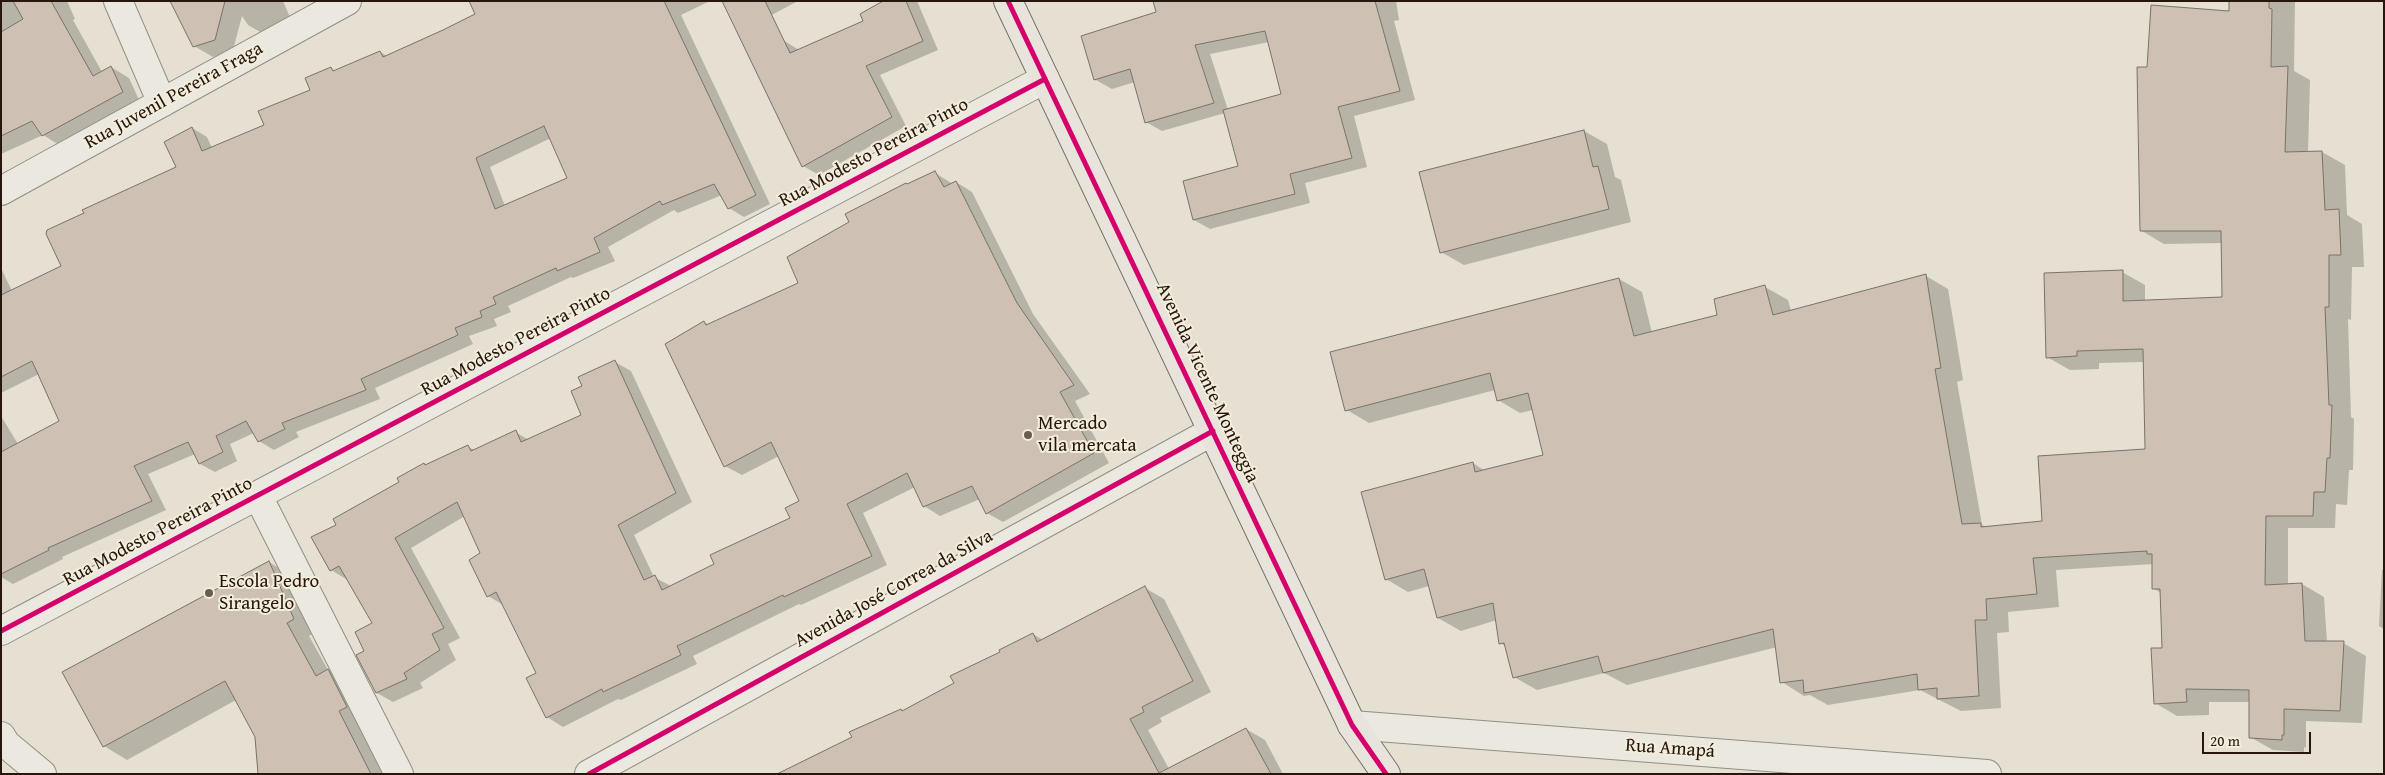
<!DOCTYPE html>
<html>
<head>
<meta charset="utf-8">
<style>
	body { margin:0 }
	#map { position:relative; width:2385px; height:775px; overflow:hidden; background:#e5e0d1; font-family:"Gentium Book Plus",serif }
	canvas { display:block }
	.frame { position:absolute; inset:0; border:2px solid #26160d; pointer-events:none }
	.scale { position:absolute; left:2202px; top:732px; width:109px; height:22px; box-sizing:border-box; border:2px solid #26160d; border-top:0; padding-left:6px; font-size:15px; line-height:18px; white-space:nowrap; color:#26160d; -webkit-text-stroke:4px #f3eddc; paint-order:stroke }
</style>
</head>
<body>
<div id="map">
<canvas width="2385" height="775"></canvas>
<div class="frame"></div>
<div class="scale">20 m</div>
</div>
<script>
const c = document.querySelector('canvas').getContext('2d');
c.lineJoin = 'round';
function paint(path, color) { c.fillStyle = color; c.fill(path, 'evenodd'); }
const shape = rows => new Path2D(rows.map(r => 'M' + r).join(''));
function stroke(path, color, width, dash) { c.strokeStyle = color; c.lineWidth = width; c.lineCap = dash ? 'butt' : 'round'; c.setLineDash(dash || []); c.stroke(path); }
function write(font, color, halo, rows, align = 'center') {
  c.font = font + ' "Gentium Book Plus",serif'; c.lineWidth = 4; c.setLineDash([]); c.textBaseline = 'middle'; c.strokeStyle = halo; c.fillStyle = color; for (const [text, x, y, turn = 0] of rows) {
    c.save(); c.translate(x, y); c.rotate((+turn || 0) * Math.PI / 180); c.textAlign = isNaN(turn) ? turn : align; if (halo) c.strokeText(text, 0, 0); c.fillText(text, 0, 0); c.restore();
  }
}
const shadow = shape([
	[1,1,67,1,75,19,73,20,102,72,111,67,129,78,140,102,61,146,43,135,1,154],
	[172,1,283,1,292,22,267,36,248,25,242,16,233,50,213,57,194,46],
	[470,1,710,1,681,15,770,204,744,217,729,208,722,195,678,213,674,210,608,247,615,261,573,278,571,277,508,306,511,312,494,319,497,326,469,336,473,344,375,388,380,399,296,432,299,437,274,450,259,441,254,433,230,444,237,461,215,472,200,464,195,454,148,474,166,510,62,557,63,559,13,584,1,577,1,416,18,444,61,421,39,374,1,393,1,268,12,291,62,267,178,168,192,128,207,137,212,148,265,125,312,90,331,69,336,71,380,52,387,56,476,15],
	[551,138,569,179,505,206,490,167],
	[724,1,798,1,747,28],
	[885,1,917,1,938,50,880,75,906,126,819,175,803,166,783,40,799,50,864,22],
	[1154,1,1396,1,1399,20,1394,21,1415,100,1354,116,1367,167,1305,183,1310,203,1210,229,1194,220,1240,167,1225,113,1162,131,1146,122,1135,82,1112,89,1096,80,1082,37,1157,13],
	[1269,42,1282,95,1228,110,1210,54],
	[2230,1,2295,1,2294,71,2310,80,2308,153,2322,152,2345,165,2347,215,2362,224,2364,267,2352,267,2351,320,2348,319,2351,417,2354,419,2353,470,2349,470,2347,505,2336,504,2335,528,2288,528,2288,585,2302,584,2324,597,2327,642,2343,643,2366,656,2362,723,2306,721,2306,748,2304,747,2304,752,2273,750,2250,737,2250,702,2209,702,2209,715,2177,716,2155,703,2164,649,2161,593,2153,588,2153,564,2056,570,2059,607,2008,612,2009,632,1997,633,2001,708,1961,711,1920,690,1828,705,1810,695,1804,696,1782,682,1777,647,1627,685,1604,673,1537,690,1514,677,1507,647,1500,643,1497,620,1461,631,1438,618,1429,586,1408,592,1386,579,1473,463,1485,471,1545,456,1533,410,1520,413,1498,400,1495,390,1369,423,1347,410,1619,279,1642,292,1652,333,1719,316,1765,287,1788,300,1791,311,1926,276,1948,289,1963,380,1957,382,1982,525,1987,527,2044,522,2146,450,2144,362,2099,363,2099,369,2070,370,2047,357,2122,272,2145,285,2145,301,2223,298,2223,243,2164,244,2142,231,2148,68,2230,12],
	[1584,131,1607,144,1615,177,1621,180,1631,222,1464,265,1441,252],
	[935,173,953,184,956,182,972,192,1033,314,1090,394,1075,401,1109,463,1003,522,987,513,980,499,940,516,924,506,915,487,863,513,887,565,801,605,799,604,693,656,697,664,621,700,618,699,563,727,547,717,538,674,505,606,488,596,482,554,465,516,411,548,460,638,448,644,456,660,420,683,423,688,393,702,377,693,366,651,374,623,348,580,331,570,337,525,401,483,424,464,426,465,468,447,475,450,515,432,529,440,583,415,584,386,615,362,631,371,692,502,634,535,654,577,671,586,716,564,792,519,801,502,779,456,742,475,725,466,704,322,709,325,800,283,850,222,908,185],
	[269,562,292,576,316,632,309,636,328,670,351,684,387,774,259,774,256,737,236,700,127,760,104,746],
	[2382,570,2384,570,2384,629,2379,626],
	[1145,588,1164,599,1211,692,1160,718,1162,722,1148,730,1169,769,1246,729,1265,740,1283,774,796,774,900,710,903,712,955,683,1033,634,1043,640]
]);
const building = shape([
	[13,1,51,1,93,76,111,66,123,92,42,136,32,121,1,136,1,32,23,19,13,1],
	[170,1,225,1,215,40,193,47,170,1],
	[469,1,664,1,756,195,728,209,714,184,662,205,660,201,594,238,600,252,557,271,556,268,493,297,496,304,480,311,482,317,455,328,458,335,361,379,366,390,282,423,285,429,258,442,246,421,216,436,223,452,199,464,188,442,134,466,152,501,48,548,49,550,1,574,1,452,59,421,32,361,1,377,1,295,61,266,46,234,47,230,84,213,82,210,176,167,164,142,192,127,202,151,264,125,258,111,310,90,305,78,331,67,333,71,380,51,383,57,443,30,475,14,469,1],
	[544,126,567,178,495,209,476,158,544,126],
	[722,1,765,1,790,53,863,21,860,14,883,1,906,1,923,41,866,66,892,117,802,167,722,1],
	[1153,1,1375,1,1400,91,1338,107,1352,158,1290,174,1295,194,1193,220,1183,181,1238,166,1223,110,1281,94,1265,31,1195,45,1214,103,1145,123,1130,69,1094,80,1081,36,1156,12,1153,1],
	[2229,1,2269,1,2269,8,2272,9,2271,67,2288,66,2285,152,2322,151,2325,210,2339,209,2341,255,2329,255,2329,307,2325,307,2329,405,2332,405,2330,458,2327,458,2325,492,2314,492,2313,516,2266,516,2265,585,2302,583,2305,641,2344,641,2340,711,2284,709,2284,735,2282,735,2282,740,2249,738,2249,690,2186,689,2187,702,2154,704,2151,648,2162,648,2160,589,2152,589,2152,554,2147,554,2147,551,2033,558,2037,594,1986,599,1987,620,1975,620,1979,696,1937,699,1937,688,1918,690,1917,674,1804,693,1803,680,1780,683,1773,629,1603,673,1598,656,1513,678,1504,643,1499,644,1493,603,1437,618,1424,569,1385,580,1361,492,1473,462,1475,472,1543,455,1528,393,1497,401,1490,373,1345,411,1330,352,1619,278,1634,336,1717,315,1714,299,1765,285,1773,315,1926,274,1941,368,1935,369,1962,524,1981,523,1981,527,2042,521,2038,456,2145,449,2143,349,2077,351,2077,356,2046,358,2044,273,2123,270,2123,301,2222,297,2221,231,2140,231,2137,67,2147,67,2151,5,2229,11,2229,1],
	[1584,130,1593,167,1598,166,1609,209,1440,253,1419,172,1584,130],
	[935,171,944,187,956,181,1017,303,1074,385,1060,392,1094,453,986,514,972,486,923,507,907,473,847,504,872,556,784,597,783,595,677,646,681,655,603,692,602,689,546,718,526,678,536,673,496,592,487,597,469,560,480,553,457,502,395,538,444,628,432,634,440,650,404,673,407,679,376,693,356,655,364,651,355,632,372,623,339,566,330,571,311,537,336,525,333,519,399,482,397,478,424,463,425,465,468,445,471,451,516,430,521,442,581,415,571,391,582,386,578,377,615,360,676,493,618,525,644,580,655,575,662,590,714,564,710,555,790,518,785,508,799,501,771,442,724,467,665,344,704,321,706,325,798,283,787,257,849,222,845,214,906,183,907,184,935,171],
	[269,561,294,619,287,623,316,676,328,669,347,707,339,711,371,774,258,774,255,737,225,681,103,747,62,672,269,561],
	[1145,586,1193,681,1142,707,1144,712,1130,719,1159,773,1246,728,1271,774,777,774,852,737,849,732,901,709,902,711,954,683,950,676,1000,652,999,650,1033,633,1037,642,1145,586]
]);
const minor = shape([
	[118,1,162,103],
	[1,191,347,1],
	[258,496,399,774],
	[1,631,1045,79],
	[1352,725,1987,774],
	[1,736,6,744,42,774],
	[589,774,1213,431]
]);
const major = shape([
	[1008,1,1352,725,1386,774]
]);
const cycleway = shape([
	[1008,1,1352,725,1386,774],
	[1,631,1045,79],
	[589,774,1213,431]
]);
const markers = [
	[1028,435,5,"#695d52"],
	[209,593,5,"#695d52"]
];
const streetNames = [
	["Rua Juvenil Pereira Fraga",174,96,-29],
	["Rua Modesto Pereira Pinto",874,153,-28],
	["Rua Modesto Pereira Pinto",516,342,-28],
	["Avenida Vicente Monteggia",1207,383,65],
	["Rua Modesto Pereira Pinto",158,532,-28],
	["Avenida José Correa da Silva",894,589,-29],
	["Rua Amapá",1670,749,4]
];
const poiNames = [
	["Mercado",1038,424],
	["vila mercata",1038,446],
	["Escola Pedro",219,582],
	["Sirangelo",219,604]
];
paint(shadow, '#0003');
paint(building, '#cec0b2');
stroke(building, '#78726a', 1);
stroke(minor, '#928e84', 30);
stroke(major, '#78726a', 30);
stroke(minor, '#ebe8e0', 28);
stroke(major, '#e8e4db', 28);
stroke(cycleway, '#d6006c', 5);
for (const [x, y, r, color] of markers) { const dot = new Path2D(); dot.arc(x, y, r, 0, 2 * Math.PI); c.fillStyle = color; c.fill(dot); stroke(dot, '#f3eddc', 2); }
write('19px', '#26160d', '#f3eddc', streetNames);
write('19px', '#26160d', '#f3eddc', poiNames, 'left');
</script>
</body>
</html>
